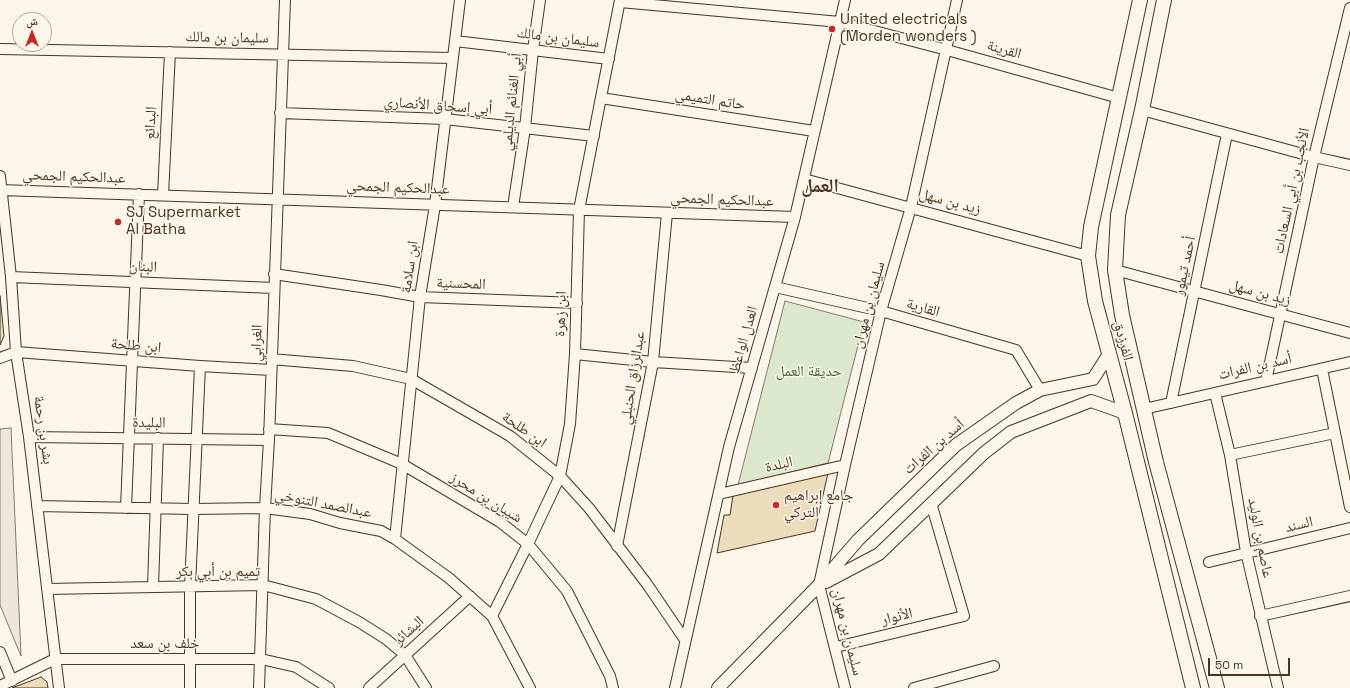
<!DOCTYPE html>
<html>
<head>
<meta charset="utf-8">
<style>
	body { margin:0 }
	#map { position:relative; width:1350px; height:688px; overflow:hidden; background:#fbf6e9; font-family:"Space Grotesk","Noto Naskh Arabic",sans-serif }
	canvas { display:block }
	.north { position:absolute; left:12px; top:12px; width:40px; height:40px; box-sizing:border-box; background:#fbf6e9; border:1px solid #b4a999; border-radius:50%; rotate:0deg; font-size:11px; font-weight:700; line-height:16px; text-align:center; color:#4a3520 }
	.north::after { content:''; display:block; margin:auto; width:14px; height:18px; background:#c62828; clip-path:polygon(50% 0,100% 100%,50% 72%,0 100%) }
	.scale { position:absolute; left:1208px; top:658px; width:82px; height:18px; box-sizing:border-box; border:2px solid #4a3520; border-top:0; padding-left:5px; font-size:12px; line-height:14px; white-space:nowrap; color:#4a3520; -webkit-text-stroke:3px #fbf6e9; paint-order:stroke }
</style>
</head>
<body>
<div id="map">
<canvas width="1350" height="688"></canvas>
<div class="north">ش</div>
<div class="scale">50 m</div>
</div>
<script>
const c = document.querySelector('canvas').getContext('2d');
c.lineJoin = 'round';
function paint(path, color) { c.fillStyle = color; c.fill(path, 'evenodd'); }
const shape = rows => new Path2D(rows.map(r => 'M' + r).join(''));
function stroke(path, color, width, dash) { c.strokeStyle = color; c.lineWidth = width; c.lineCap = dash ? 'butt' : 'round'; c.setLineDash(dash || []); c.stroke(path); }
function write(font, color, halo, rows, align = 'center') {
  c.font = font + ' "Space Grotesk","Noto Naskh Arabic",sans-serif'; c.lineWidth = 3; c.setLineDash([]); c.textBaseline = 'middle'; c.strokeStyle = halo; c.fillStyle = color; for (const [text, x, y, turn = 0] of rows) {
    c.save(); c.translate(x, y); c.rotate((+turn || 0) * Math.PI / 180); c.textAlign = isNaN(turn) ? turn : align; if (halo) c.strokeText(text, 0, 0); c.fillText(text, 0, 0); c.restore();
  }
}
const green = shape([
	[785,301,864,322,828,463,738,485,785,301]
]);
const parking = shape([
	[11,428,21,656,0,605,0,429,11,428]
]);
const building = shape([
	[0,296,4,336,0,345,0,296],
	[828,473,815,531,717,553,724,515,730,515,733,495,828,473],
	[41,677,47,682,48,688,12,688,41,677]
]);
const minor = shape([
	[620,2,840,22,947,50,1119,98],
	[455,41,609,59],
	[0,49,453,58],
	[601,98,814,131],
	[1142,110,1314,157,1350,165],
	[280,113,445,119,594,136],
	[0,176,11,277,16,352,29,437,59,688],
	[804,179,1088,256],
	[0,190,795,217],
	[163,195,170,52],
	[513,207,525,128,533,50,540,0],
	[1115,270,1350,333],
	[274,274,381,290,420,297,577,303],
	[11,277,274,288],
	[775,287,881,311,1016,350,1040,390],
	[575,354,653,362,752,368],
	[0,358,16,352,200,366,271,370],
	[271,359,353,366,411,379,510,436,560,476,589,508,647,584,685,640],
	[1322,369,1350,507],
	[1266,381,1314,157,1350,8],
	[1215,393,1230,455,1246,552,1278,688],
	[1171,403,1227,134],
	[1144,409,1350,362],
	[269,429,328,433,402,464,500,522,528,544,567,591,610,676,613,688],
	[29,437,269,440],
	[1230,455,1335,433],
	[719,494,845,465],
	[37,506,193,509,265,508,310,514,340,523,381,531,395,539,449,578,492,616,530,688],
	[126,508,139,194],
	[395,539,420,297,435,205,460,0],
	[617,546,653,362,667,213],
	[1209,562,1350,528],
	[153,587,158,438],
	[47,589,263,585,316,599,359,622,386,639,405,655,426,688],
	[492,616,528,544,560,476,570,424,575,354,579,210,620,0],
	[1260,616,1350,596],
	[836,647,964,616,931,503],
	[0,652,12,681],
	[0,686,55,659,261,659,296,667,329,688],
	[190,688,190,587,200,366],
	[259,688,265,508,269,440,285,0],
	[369,688,470,596],
	[675,688,729,447,795,217,845,0],
	[845,688,819,585,845,465,881,311,911,207,957,0],
	[914,688,994,666]
]);
const tertiary = shape([
	[826,582,879,554,984,453,1011,432,1091,401,1125,413],
	[718,688,819,585,858,540,956,445,1016,403,1040,390,1093,379,1109,354]
]);
const secondary = shape([
	[1140,0,1091,227,1088,256,1095,301,1125,413,1193,688],
	[1164,0,1142,110,1118,215,1115,270,1122,315,1156,462,1217,688]
]);
const markers = [
	[832,29,4,"#c62828"],
	[118,222,4,"#c62828"],
	[776,505,4,"#c62828"]
];
const poiNames = [
	["United electricals",840,20],
	["(Morden wonders )",840,37],
	["SJ Supermarket",126,213],
	["Al Batha",126,230],
	["جامع إبراهيم",784,496],
	["التركي",784,513]
];
const streetNames = [
	["سليمان بن مالك",227,38,1],
	["سليمان بن مالك",558,38,7],
	["القرينة",1004,50,16],
	["حاتم التميمي",710,100,9],
	["أبي الغنائم الديلمي",512,102,-84],
	["أبي إسحاق الأنصاري",438,106,4],
	["البدائع",151,123,-87],
	["عبدالحكيم الجمحي",74,177,2],
	["عبدالحكيم الجمحي",398,188,2],
	["الأنجب بن أبي السعادات",1292,191,-78],
	["عبدالحكيم الجمحي",722,200,2],
	["زيد بن سهل",950,202,15],
	["أحمد تيمور",1185,266,-78],
	["البنان",143,267,3],
	["ابن سلامة",410,267,-82],
	["المحسنية",461,284,2],
	["زيد بن سهل",1260,293,15],
	["سليمان بن مهران",869,305,-75],
	["القارية",923,308,16],
	["ابن زهرة",561,314,-88],
	["العدل الواعظ",744,340,-74],
	["الفرزدق",1123,341,75],
	["الغرابي",257,343,-88],
	["ابن طلحة",136,346,5],
	["أسد بن الفرات",1255,367,-13],
	["عبدالرزاق الحنبلي",633,378,-81],
	["البليدة",149,423,1],
	["بشر بن رحمة",43,430,82],
	["ابن طلحة",524,430,35],
	["أسد بن الفرات",934,447,-41],
	["البلدة",779,465,-13],
	["شيبان بن محرز",486,498,32],
	["عبدالصمد التنوخي",323,504,11],
	["السند",1299,525,-13],
	["عاصم بن الوليد",1260,538,79],
	["تميم بن أبي بكر",218,572],
	["الأنوار",897,617,-14],
	["البشائر",409,631,-42],
	["سليمان بن مهران",847,632,76],
	["خلف بن سعد",165,644]
];
const parkNames = [
	["حديقة العمل",809,372]
];
const districtNames = [
	["العمل",820,187]
];
paint(green, '#dce7d0');
stroke(green, '#887966', 1);
paint(parking, '#ede7d9');
stroke(parking, '#887966', 1);
paint(building, '#ecdcbc');
stroke(building, '#4a3520', 1);
stroke(minor, '#4a3520', 12);
stroke(tertiary, '#4a3520', 14);
stroke(secondary, '#4a3520', 16);
stroke(minor, '#fbf6e9', 10);
stroke(tertiary, '#fbf6e9', 12);
stroke(secondary, '#fbf6e9', 14);
for (const [x, y, r, color] of markers) { const dot = new Path2D(); dot.arc(x, y, r, 0, 2 * Math.PI); c.fillStyle = color; c.fill(dot); stroke(dot, '#fbf6e9', 1.5); }
write('15px', '#4a3520', '#fbf6e9', poiNames, 'left');
write('15px', '#4a3520', '#fbf6e9', streetNames);
write('15px', '#436837', '#fbf6e9', parkNames);
write('bold 19px', '#4a3520', '#fbf6e9', districtNames);
</script>
</body>
</html>
